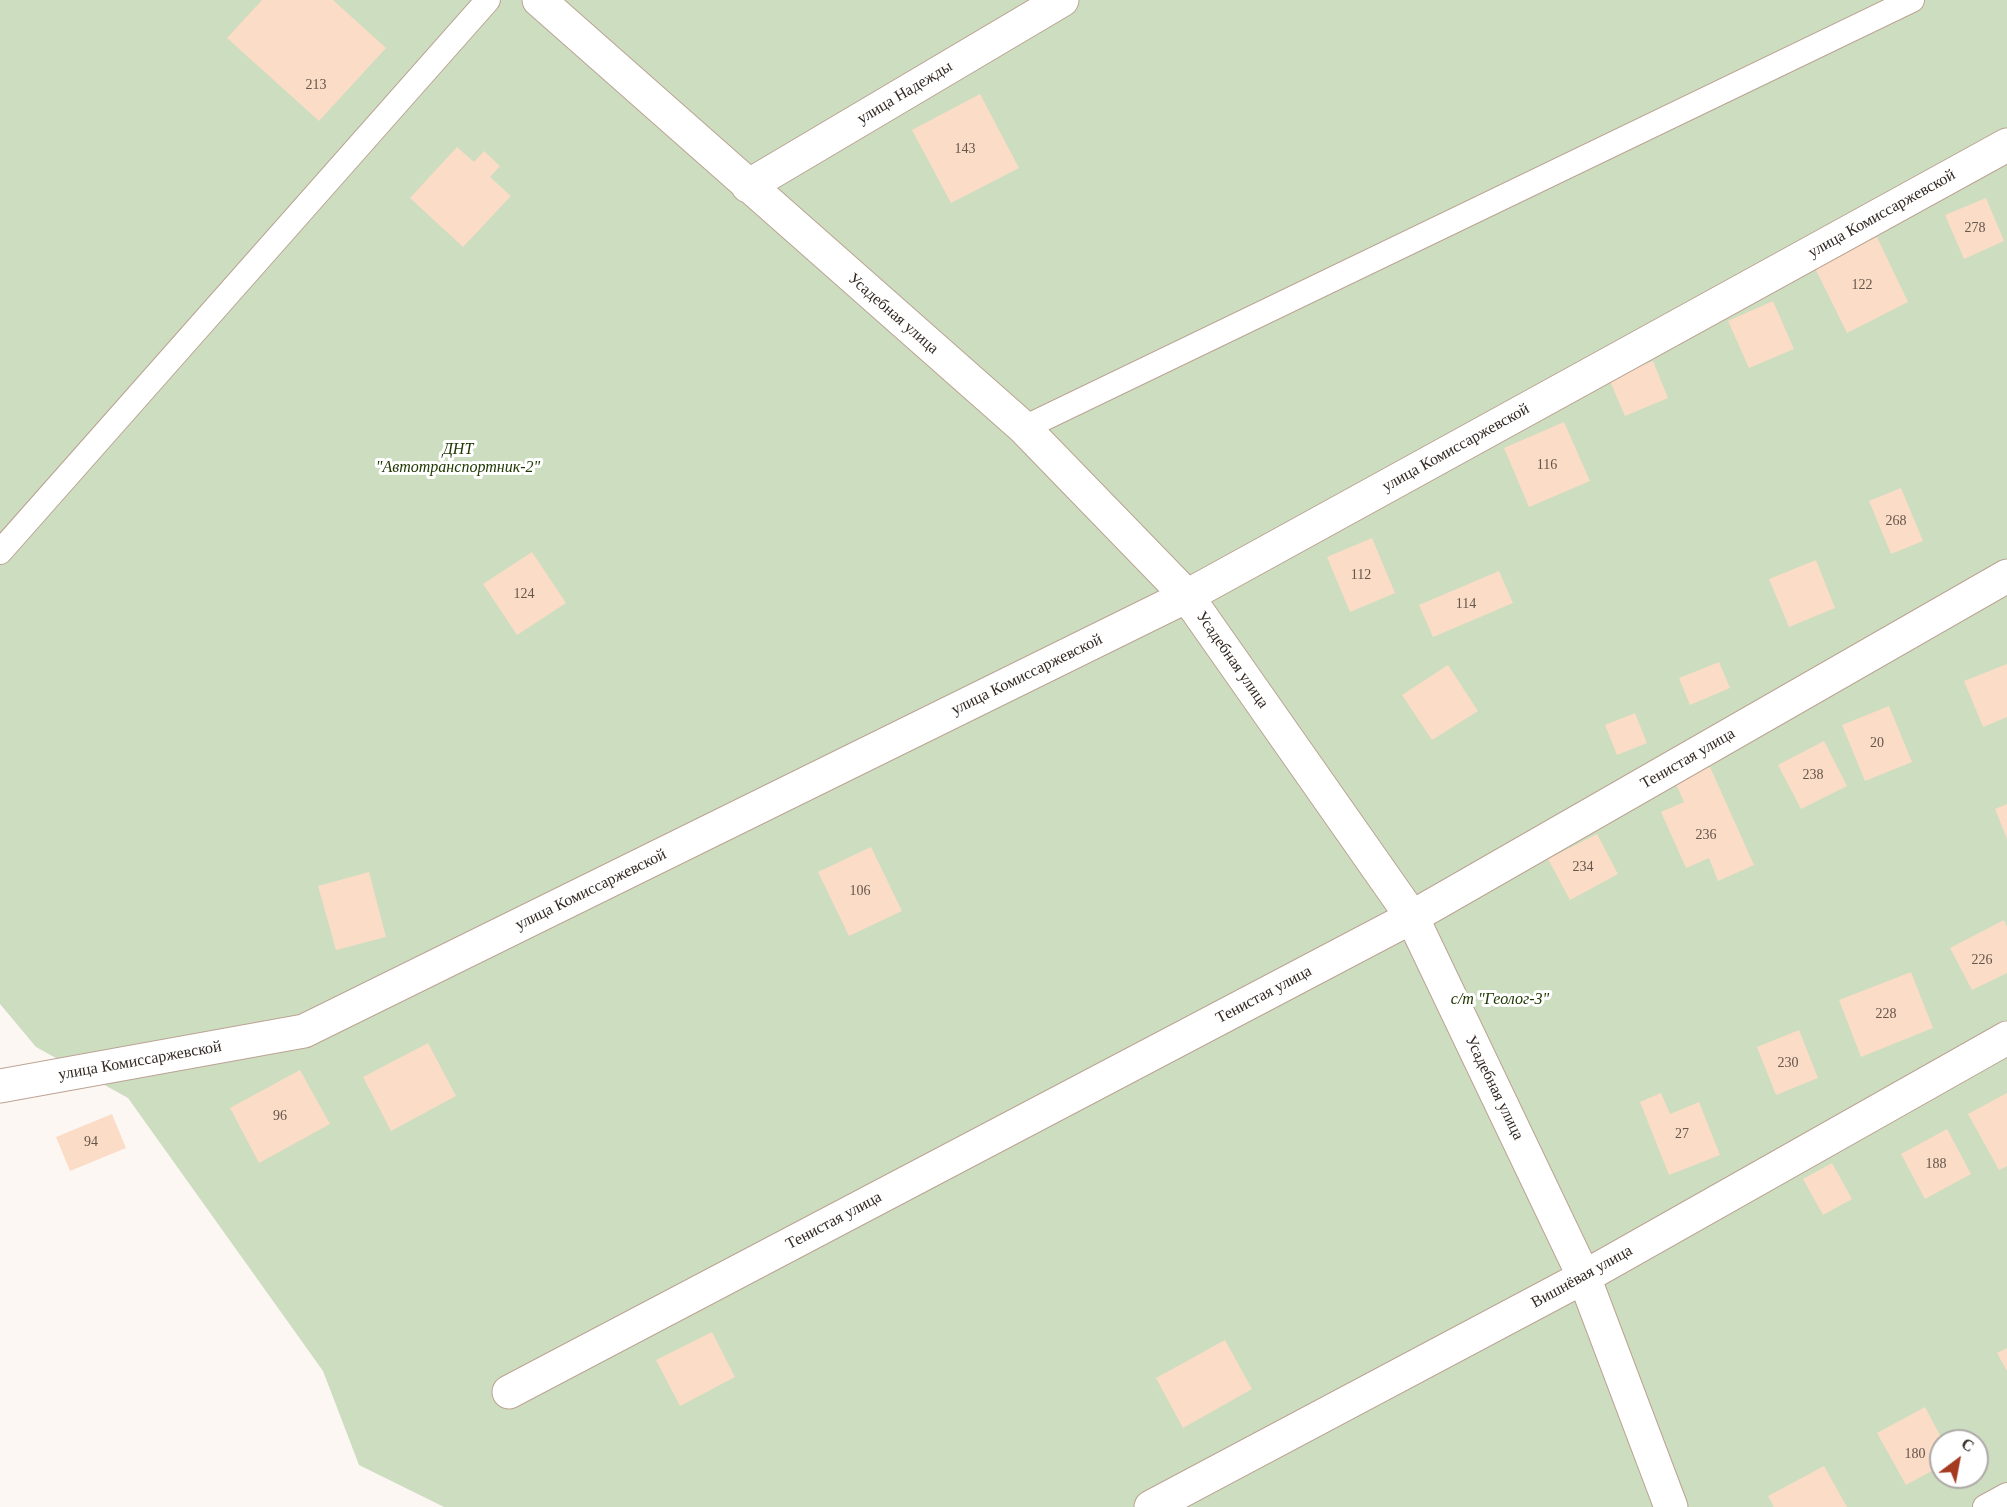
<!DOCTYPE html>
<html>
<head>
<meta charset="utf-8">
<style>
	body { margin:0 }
	#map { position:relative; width:2007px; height:1507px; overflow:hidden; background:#fcf7f3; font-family:"Times New Roman",serif }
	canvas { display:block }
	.north { position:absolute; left:1929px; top:1429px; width:60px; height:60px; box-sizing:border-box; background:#fff; border:2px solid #ada9a7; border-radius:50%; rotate:32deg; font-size:16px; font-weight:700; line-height:24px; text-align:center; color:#332923 }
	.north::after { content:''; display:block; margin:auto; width:21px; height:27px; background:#a43b21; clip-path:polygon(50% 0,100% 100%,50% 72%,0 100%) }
</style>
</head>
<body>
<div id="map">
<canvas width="2007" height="1507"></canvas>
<div class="north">С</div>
</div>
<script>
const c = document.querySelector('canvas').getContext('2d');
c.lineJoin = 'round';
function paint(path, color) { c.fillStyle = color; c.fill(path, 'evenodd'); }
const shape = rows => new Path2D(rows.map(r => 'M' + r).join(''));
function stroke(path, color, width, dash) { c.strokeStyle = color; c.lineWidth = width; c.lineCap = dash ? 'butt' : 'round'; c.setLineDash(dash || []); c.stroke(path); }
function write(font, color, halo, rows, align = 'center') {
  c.font = font + ' "Times New Roman",serif'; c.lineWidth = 6; c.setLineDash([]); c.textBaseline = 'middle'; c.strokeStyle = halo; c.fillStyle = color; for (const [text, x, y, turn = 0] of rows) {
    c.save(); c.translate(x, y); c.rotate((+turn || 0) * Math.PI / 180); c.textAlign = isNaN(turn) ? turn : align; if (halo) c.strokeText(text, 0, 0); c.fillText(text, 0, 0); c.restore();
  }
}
const green = shape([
	[0,0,2007,0,2007,1507,444,1507,359,1465,323,1371,128,1098,36,1047,0,1004],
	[1941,1441,1977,1441,1977,1477,1941,1477]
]);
const building = shape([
	[262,0,333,0,386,48,319,121,227,38],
	[980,94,1019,168,951,203,912,130],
	[457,147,474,162,484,151,500,166,490,177,511,196,463,247,410,198],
	[1986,198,2004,241,1964,259,1945,215],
	[1877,237,1908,302,1847,333,1815,268],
	[1773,301,1794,349,1749,368,1728,321],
	[1653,361,1668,398,1625,416,1609,379],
	[1564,422,1590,481,1529,507,1504,448],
	[1901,488,1923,541,1891,554,1869,501],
	[1372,538,1395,593,1350,612,1327,557],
	[532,552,566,603,517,635,483,584],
	[1816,560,1835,608,1789,627,1769,579],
	[1499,571,1513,603,1433,637,1419,605],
	[1719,662,1730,688,1690,705,1679,678],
	[2007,664,2007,717,1983,727,1964,681],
	[1448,665,1478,711,1432,740,1402,695],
	[1889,706,1912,762,1865,781,1842,725],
	[1635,713,1647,743,1617,755,1605,725],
	[1824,741,1847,786,1801,809,1778,765],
	[1710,767,1754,865,1718,881,1709,858,1686,868,1661,812,1684,802,1675,782],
	[2007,804,2007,839,1995,809],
	[1597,834,1618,874,1570,900,1548,859],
	[871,847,902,911,849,936,818,872],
	[369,872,386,937,336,950,318,886],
	[2004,920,2007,927,2007,973,1972,990,1950,948],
	[1911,972,1933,1028,1861,1057,1839,1000],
	[1799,1030,1818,1078,1776,1095,1757,1047],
	[428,1043,456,1096,391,1131,363,1077],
	[300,1070,330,1124,259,1163,230,1108],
	[1661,1093,1670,1114,1699,1102,1720,1155,1669,1175,1640,1102],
	[2007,1093,2007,1166,1999,1170,1968,1114],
	[112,1114,126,1148,70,1171,56,1137],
	[1947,1129,1971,1174,1925,1199,1901,1154],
	[1832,1163,1852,1199,1823,1215,1803,1179],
	[712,1332,735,1377,680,1406,656,1360],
	[1225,1340,1252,1389,1183,1428,1156,1378],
	[2007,1348,2007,1371,1997,1353],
	[1925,1407,1943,1441,1941,1441,1941,1466,1906,1485,1877,1433],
	[1824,1466,1847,1507,1774,1507,1768,1496]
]);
const lane = shape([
	[1024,428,1912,0],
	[0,552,488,0],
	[1985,1507,2007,1495]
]);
const street = shape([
	[539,0,1024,428,1187,596,1412,917,1584,1277,1671,1507],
	[748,186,1062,0],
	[0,1086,304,1031,1187,596,2007,145],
	[509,1392,1412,917,2007,576],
	[1151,1507,1584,1277,2007,1038]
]);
const numberNames = [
	["213",316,85],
	["143",965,149],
	["278",1975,228],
	["122",1862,285],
	["116",1547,465],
	["268",1896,521],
	["112",1361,575],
	["124",524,594],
	["114",1466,604],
	["20",1877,743],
	["238",1813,775],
	["236",1706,835],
	["234",1583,867],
	["106",860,891],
	["226",1982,960],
	["228",1886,1014],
	["230",1788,1063],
	["96",280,1116],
	["27",1682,1134],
	["94",91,1142],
	["188",1936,1164],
	["180",1915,1454]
];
const streetNames = [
	["улица Надежды",905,93,-31],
	["улица Комиссаржевской",1882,214,-29],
	["Усадебная улица",893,314,41],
	["улица Комиссаржевской",1456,448,-29],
	["Усадебная улица",1232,660,55],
	["улица Комиссаржевской",1027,675,-26],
	["Тенистая улица",1688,759,-30],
	["улица Комиссаржевской",591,890,-26],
	["Тенистая улица",1264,995,-28],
	["улица Комиссаржевской",140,1061,-10],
	["Усадебная улица",1494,1088,64],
	["Тенистая улица",834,1221,-28],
	["Вишнёвая улица",1582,1277,-29]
];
const parkNames = [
	["ДНТ",458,450],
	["\"Автотранспортник-2\"",458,468],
	["с/т \"Геолог-3\"",1500,1000]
];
paint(green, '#cdddc0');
paint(building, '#fbdcc7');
stroke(lane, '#bba393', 26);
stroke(street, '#bba393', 35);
stroke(lane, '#fff', 24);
stroke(street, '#fff', 33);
write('14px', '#65564c', null, numberNames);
write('16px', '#332923', '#fff', streetNames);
write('italic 16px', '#203800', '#fff', parkNames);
</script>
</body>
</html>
